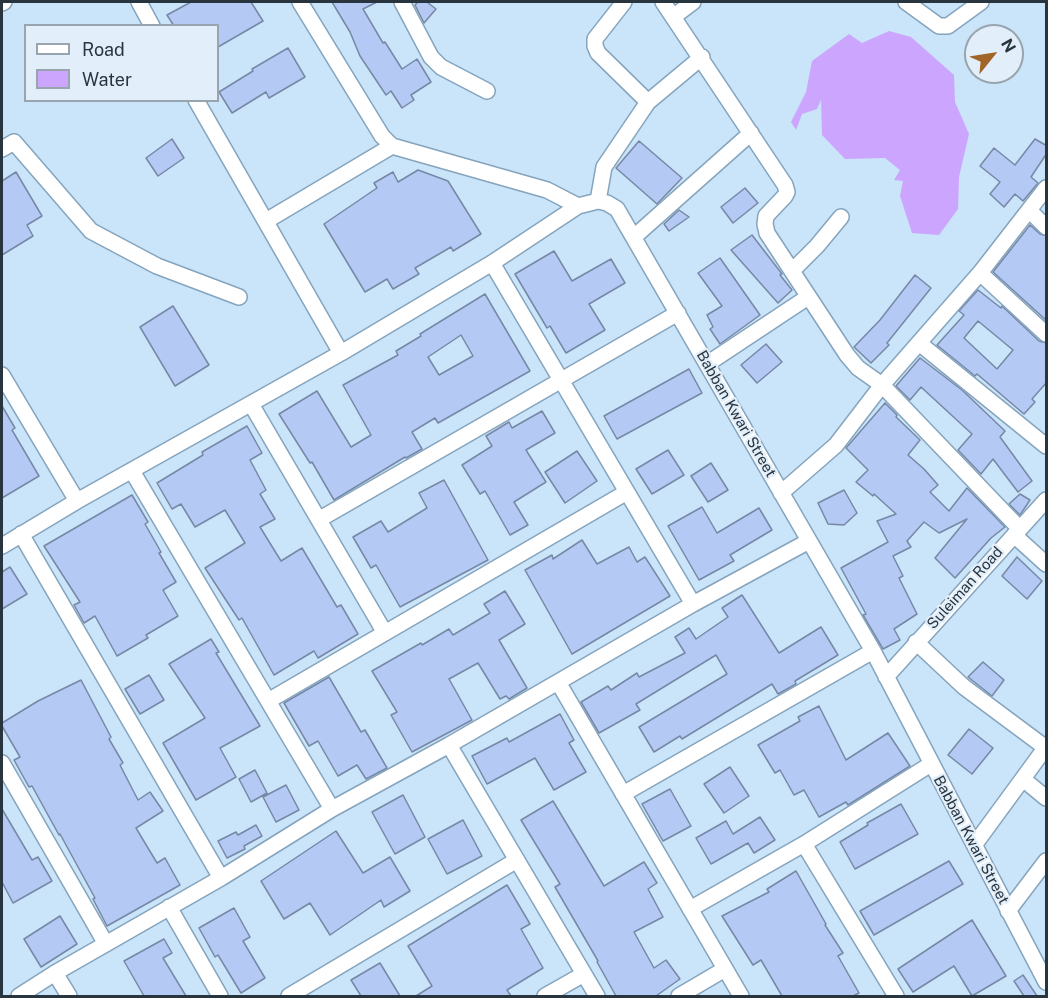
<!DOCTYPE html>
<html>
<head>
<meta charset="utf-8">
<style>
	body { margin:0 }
	#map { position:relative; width:1048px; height:998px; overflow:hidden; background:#cae4f9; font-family:"Public Sans",sans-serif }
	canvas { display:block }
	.frame { position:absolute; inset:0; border:3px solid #28353f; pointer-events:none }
	.legend { position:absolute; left:24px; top:24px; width:195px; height:78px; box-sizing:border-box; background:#e2effa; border:2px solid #98a5af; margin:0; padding:8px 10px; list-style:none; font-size:18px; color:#28353f }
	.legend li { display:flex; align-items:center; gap:12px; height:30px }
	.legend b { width:30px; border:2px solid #98a5af }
	.north { position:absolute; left:964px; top:24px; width:60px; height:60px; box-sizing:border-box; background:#e2effa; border:2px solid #98a5af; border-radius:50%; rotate:60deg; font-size:16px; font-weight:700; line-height:24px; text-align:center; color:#28353f }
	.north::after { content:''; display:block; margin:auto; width:21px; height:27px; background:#a16627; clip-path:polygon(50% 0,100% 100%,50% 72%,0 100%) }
</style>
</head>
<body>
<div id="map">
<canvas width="1048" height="998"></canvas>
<div class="frame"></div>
<ul class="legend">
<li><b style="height:8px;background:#fff"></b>Road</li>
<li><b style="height:16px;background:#cca6fe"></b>Water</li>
</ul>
<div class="north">N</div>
</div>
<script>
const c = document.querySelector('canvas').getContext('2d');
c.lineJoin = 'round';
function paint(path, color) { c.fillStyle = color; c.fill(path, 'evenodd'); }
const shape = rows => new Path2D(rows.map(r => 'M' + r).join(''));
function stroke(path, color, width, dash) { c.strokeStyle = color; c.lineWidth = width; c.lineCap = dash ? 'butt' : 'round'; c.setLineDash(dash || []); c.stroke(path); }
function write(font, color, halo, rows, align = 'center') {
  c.font = font + ' "Public Sans",sans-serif'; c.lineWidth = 4.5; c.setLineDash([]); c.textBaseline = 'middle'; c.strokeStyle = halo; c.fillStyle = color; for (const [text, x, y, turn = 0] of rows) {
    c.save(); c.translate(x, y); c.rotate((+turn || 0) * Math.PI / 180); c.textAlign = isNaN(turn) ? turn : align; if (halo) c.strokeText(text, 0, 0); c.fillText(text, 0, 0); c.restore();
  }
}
const water = shape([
	[889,31,911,37,954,75,955,102,969,134,959,177,958,209,939,235,912,233,900,196,903,181,894,180,900,170,885,158,845,159,822,135,821,100,817,109,802,114,796,130,791,122,806,92,812,61,849,34,862,43]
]);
const building = shape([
	[191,2,251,2,263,21,218,47,218,26,174,26,167,15,191,2],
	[332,2,377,2,363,9,383,43,385,42,402,69,417,59,431,82,411,95,414,100,402,108,391,91,386,95,360,56,350,32,332,2],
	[418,2,427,2,436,9,424,23,415,5,418,2],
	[288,48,305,77,269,98,266,92,232,113,219,92,253,71,252,69,288,48],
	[172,139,184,158,158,176,146,158,172,139],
	[1035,139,1047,146,1047,153,1031,177,1038,183,1023,201,1015,194,1004,207,990,194,1000,182,980,166,994,148,1015,165,1035,139],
	[639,141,682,178,657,204,616,168,639,141],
	[418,170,448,181,481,234,453,251,451,247,415,268,419,274,393,289,387,279,365,292,324,224,377,188,374,183,393,172,398,182,418,170],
	[16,172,42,216,27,225,33,236,2,255,2,181,16,172],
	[745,188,758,203,733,223,721,207,745,188],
	[679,210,689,217,669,231,664,224,679,210],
	[1030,225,1040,234,1047,236,1047,321,993,272,1030,225],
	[752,235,782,274,780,275,792,290,778,303,731,250,752,235],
	[554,251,572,281,611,259,625,283,589,304,605,330,566,353,550,326,547,328,515,274,554,251],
	[720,258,760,315,720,344,710,329,713,327,707,315,722,306,698,273,720,258],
	[915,275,931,288,887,343,889,345,871,363,854,347,880,320,915,275],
	[978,290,1001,308,1002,306,1039,341,1047,343,1047,382,1032,399,1035,402,1024,414,977,374,975,376,937,345,964,315,959,311,978,290],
	[978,321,1013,350,997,369,964,338,978,321],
	[485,294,530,371,438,423,435,418,412,432,422,449,406,458,405,457,334,500,312,462,310,463,279,414,317,391,351,447,371,435,343,385,398,355,396,351,421,336,420,334,485,294],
	[461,335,473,356,439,375,428,357,461,335],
	[173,306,209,365,175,386,140,327,173,306],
	[766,344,782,362,757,383,741,365,766,344],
	[920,358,962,390,1005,431,1000,437,1032,481,1018,492,993,459,981,474,958,450,972,434,921,387,910,400,896,386,920,358],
	[689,369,702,393,617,439,604,416,689,369],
	[885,403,897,415,896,417,920,440,908,455,924,469,938,485,930,492,949,511,967,488,1005,527,991,538,955,578,935,558,967,519,939,533,924,522,907,541,911,547,893,556,903,576,899,578,917,614,894,629,900,640,883,649,863,615,866,614,841,568,888,542,877,521,896,514,874,494,873,496,856,482,868,470,846,448,885,403],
	[2,406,15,428,12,430,39,476,2,498,2,406],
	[542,411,555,433,526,450,546,482,514,502,528,525,510,535,485,491,480,494,462,465,492,446,486,436,509,422,512,428,542,411],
	[247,426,262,453,250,460,266,490,260,494,275,519,260,527,281,561,302,548,337,607,341,605,358,634,318,658,314,651,274,675,242,618,239,620,205,568,245,543,225,510,195,527,181,504,172,509,157,483,203,455,202,452,247,426],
	[668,450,684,475,652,494,636,469,668,450],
	[577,451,597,481,565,503,545,472,577,451],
	[711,463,728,490,708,502,691,476,711,463],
	[444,480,488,560,400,607,376,565,371,568,353,537,381,521,388,532,427,508,419,493,444,480],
	[844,490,857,513,844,525,828,524,818,503,844,490],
	[1020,494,1030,500,1020,515,1009,504,1020,494],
	[132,495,148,522,145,524,161,552,159,553,176,582,163,590,178,616,146,635,148,638,117,656,95,616,84,623,74,605,80,602,44,546,132,495],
	[702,507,717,533,759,508,772,530,730,555,734,561,699,580,668,526,702,507],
	[582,540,597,564,629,547,637,562,645,557,670,596,572,654,525,570,552,555,553,559,582,540],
	[1017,557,1042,581,1027,599,1002,576,1017,557],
	[10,567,27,594,2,609,2,572,10,567],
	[505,591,525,624,499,640,527,688,509,699,506,696,500,699,478,663,449,679,472,720,412,752,391,715,397,712,372,671,421,643,422,645,449,629,453,635,490,613,484,604,505,591],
	[742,595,779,653,821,627,838,655,795,681,796,684,778,694,772,684,682,739,680,736,654,752,639,727,727,674,716,655,636,704,640,710,599,733,581,702,608,686,611,690,637,673,639,677,685,653,675,637,689,628,696,639,728,617,722,608,742,595],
	[211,639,219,652,216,653,260,726,220,748,236,777,196,800,163,743,205,718,169,664,211,639],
	[983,662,1004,680,992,696,968,677,983,662],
	[149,675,164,700,140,714,125,689,149,675],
	[329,677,361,732,365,730,387,768,366,779,357,765,338,776,318,741,309,746,284,703,329,677],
	[81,680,111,737,109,739,123,763,120,765,138,800,150,792,163,811,136,828,157,863,165,858,180,885,107,926,93,899,95,898,60,834,59,835,32,786,29,787,14,760,20,757,2,726,2,723,38,701,81,680],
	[819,706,846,760,888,733,910,766,848,805,846,802,819,817,804,790,794,795,780,770,775,773,758,745,800,721,798,717,819,706],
	[560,714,574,740,569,743,586,772,554,790,535,758,487,784,472,756,507,738,509,742,560,714],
	[969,729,993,748,972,774,948,755,969,729],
	[730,767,749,796,724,813,704,784,730,767],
	[255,770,267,793,251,802,239,779,255,770],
	[286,785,299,810,276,822,263,797,286,785],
	[670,789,691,826,663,841,642,804,670,789],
	[403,795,425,837,395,854,372,812,403,795],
	[553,801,604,886,644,862,657,883,648,889,663,917,634,932,654,968,666,960,680,979,656,996,616,996,597,962,598,961,555,887,560,884,521,820,553,801],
	[901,804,918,834,855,869,840,842,868,825,867,823,901,804],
	[2,809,32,860,38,857,52,881,13,903,2,882,2,809],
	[760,817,775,840,754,853,748,843,711,864,696,838,726,821,733,834,760,817],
	[463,820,482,856,447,874,428,839,463,820],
	[256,825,262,836,244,846,245,849,227,858,218,841,236,832,238,835,256,825],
	[336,831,363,873,390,857,410,891,384,907,381,900,330,935,310,903,284,919,261,881,336,831],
	[949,861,963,884,874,935,860,911,949,861],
	[796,871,826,924,825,925,843,953,838,956,859,993,853,996,782,996,761,960,753,965,722,916,769,892,767,889,796,871],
	[507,885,530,924,521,929,543,968,507,990,511,996,416,996,432,986,408,946,507,885],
	[234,908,250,937,243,941,265,978,241,993,218,955,215,957,199,928,234,908],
	[60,916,77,944,41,967,24,939,60,916],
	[972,920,1006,976,972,996,954,966,913,992,898,969,972,920],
	[164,939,172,953,163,958,186,996,144,996,124,961,164,939],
	[380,963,400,996,361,996,351,980,380,963],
	[1023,975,1037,996,1024,996,1014,981,1023,975]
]);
const minor = shape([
	[139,2,152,26],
	[300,2,382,136,392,146,547,190,578,206,598,201,607,203,617,209,873,651,1046,982],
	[402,2,431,57,441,67,487,91],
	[624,2,595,39,595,46,598,53,648,102],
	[663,2,785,185,787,192,785,196,766,216,765,224,767,233,847,355,858,368,882,385,1020,529],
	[906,2,939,26,948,26,981,2],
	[2,3,4,2],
	[673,17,693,2],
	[196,100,341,353],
	[2,149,14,142,91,231,157,266,239,297],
	[598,201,604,167,648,102,702,57],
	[1029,210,1046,227],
	[266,221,392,146],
	[634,237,751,133],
	[492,263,693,604],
	[792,271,817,246,841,217],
	[980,273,1046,334],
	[919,343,1046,446],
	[707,364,808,297],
	[2,375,77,501],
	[251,404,385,633],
	[132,471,332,809],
	[781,493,836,445,882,385,980,273,1046,188],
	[320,519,678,313],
	[21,534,221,878],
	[1014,535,1046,564],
	[2,546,77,501,341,353,492,263,578,206],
	[916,642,964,687,1046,748],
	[886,677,1046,500],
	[558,682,741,996],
	[268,701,627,492],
	[449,745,597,996],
	[2,763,106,944],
	[1023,779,1046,798],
	[623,794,873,651],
	[804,844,896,996],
	[975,844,1046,747],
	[169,907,220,996],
	[690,909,804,844,931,764],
	[1008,911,1046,861],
	[55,973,69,996],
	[19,996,55,973,221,878,332,809,449,745,693,604,809,541],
	[289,996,517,860],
	[545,996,584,974],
	[679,996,725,969]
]);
const streetNames = [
	["Babban Kwari Street",736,414,60],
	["Suleiman Road",965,588,-48],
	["Babban Kwari Street",971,840,62]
];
paint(water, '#cca6fe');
paint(building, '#b4caf4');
stroke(building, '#7787a6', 1.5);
stroke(minor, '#85a4bd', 18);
stroke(minor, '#fff', 15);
write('15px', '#28353f', '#e2effa', streetNames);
</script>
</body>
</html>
